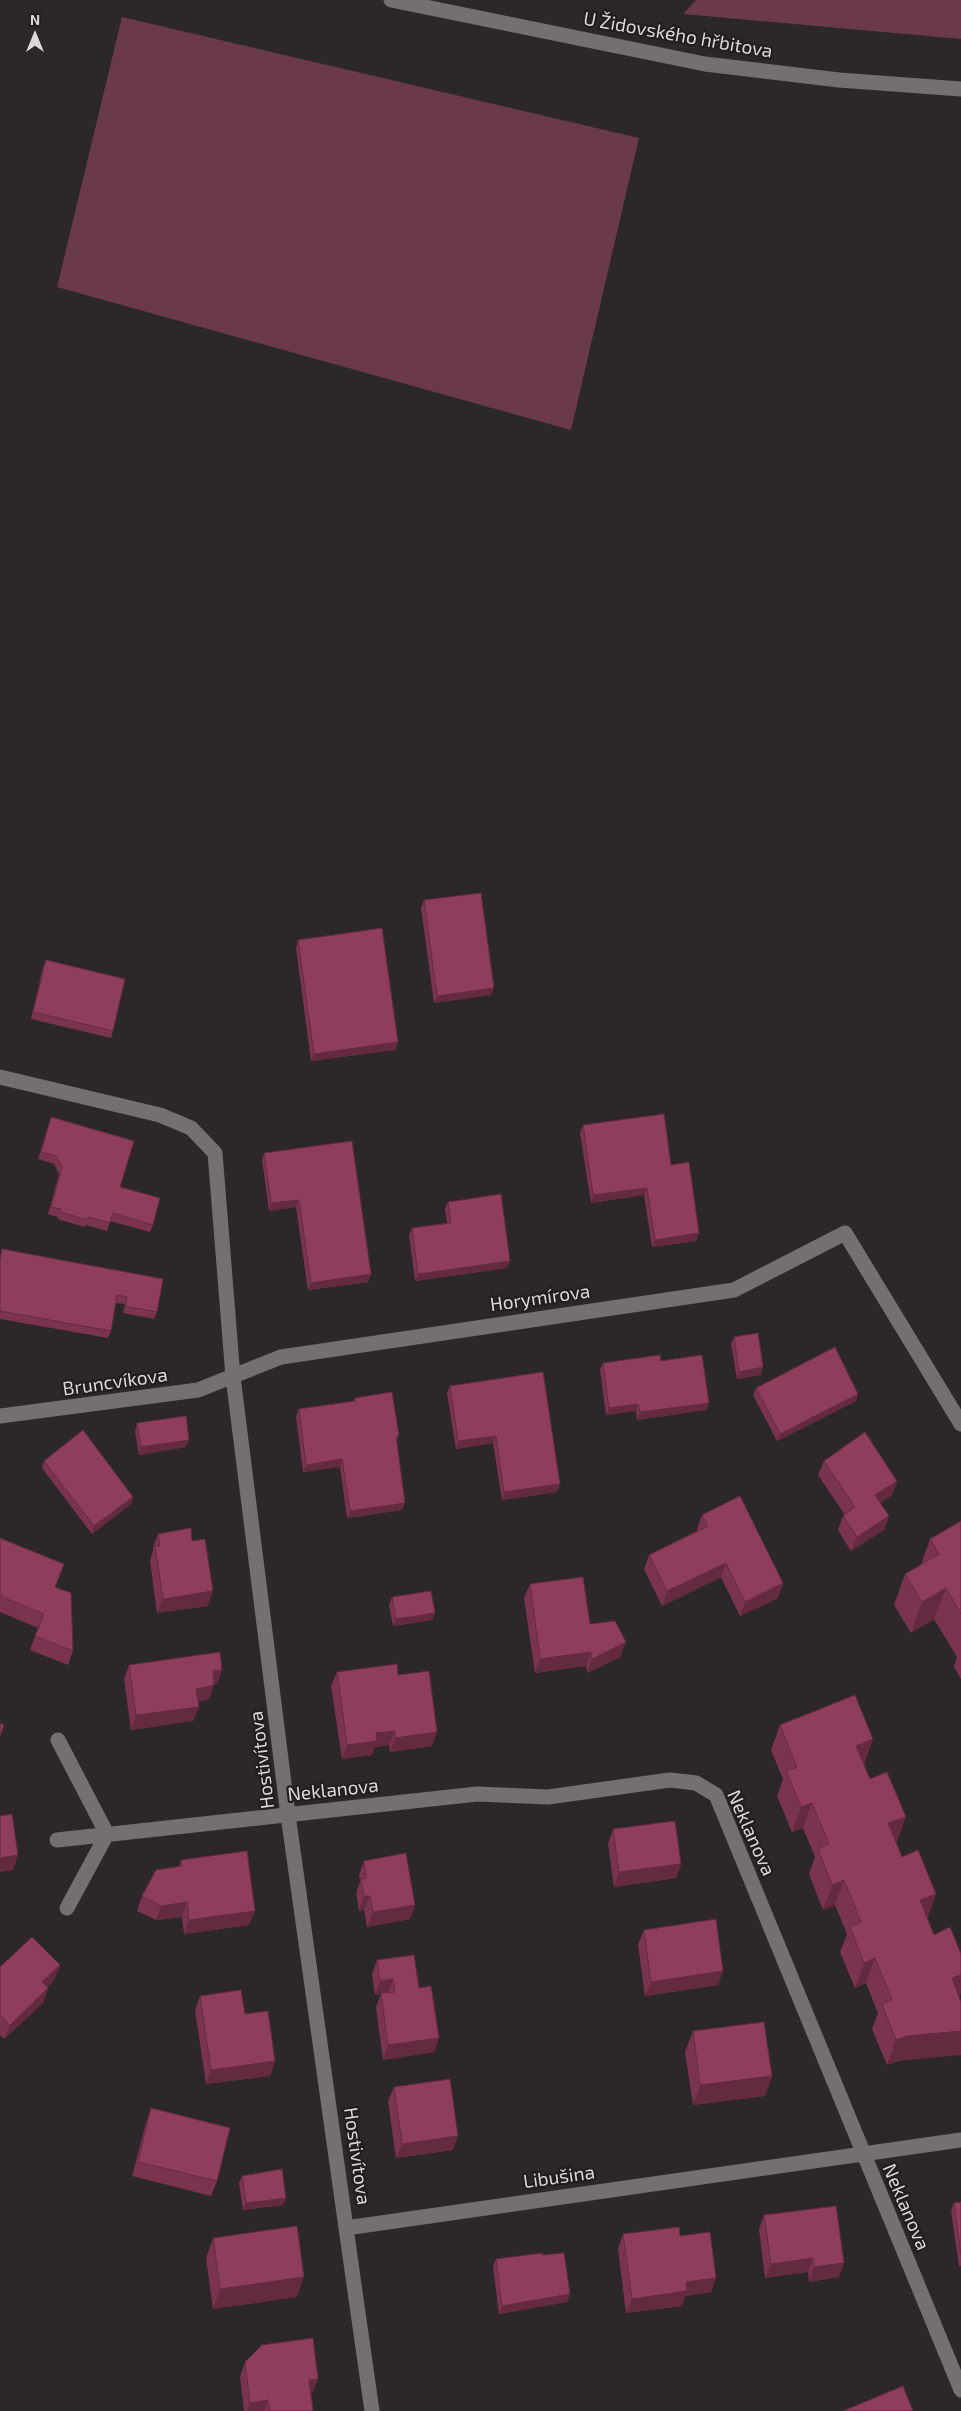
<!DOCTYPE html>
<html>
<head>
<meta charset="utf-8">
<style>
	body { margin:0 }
	#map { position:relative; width:961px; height:2411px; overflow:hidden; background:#2c2829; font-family:"Exo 2",sans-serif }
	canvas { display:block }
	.north { position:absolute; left:10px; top:10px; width:50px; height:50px; -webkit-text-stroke:4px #221e1f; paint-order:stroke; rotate:0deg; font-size:14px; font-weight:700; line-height:20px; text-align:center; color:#dbd8d9 }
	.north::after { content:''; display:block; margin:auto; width:18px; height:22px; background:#dbd8d9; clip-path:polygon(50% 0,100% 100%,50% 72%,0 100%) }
</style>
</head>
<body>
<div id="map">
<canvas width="961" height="2411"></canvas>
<div class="north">N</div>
</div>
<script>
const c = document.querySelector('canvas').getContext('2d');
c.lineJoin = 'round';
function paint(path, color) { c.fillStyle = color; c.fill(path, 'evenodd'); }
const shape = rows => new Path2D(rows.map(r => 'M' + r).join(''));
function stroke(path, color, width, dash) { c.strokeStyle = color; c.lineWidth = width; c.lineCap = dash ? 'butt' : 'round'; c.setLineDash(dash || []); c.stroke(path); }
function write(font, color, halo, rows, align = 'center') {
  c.font = font + ' "Exo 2",sans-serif'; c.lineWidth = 4.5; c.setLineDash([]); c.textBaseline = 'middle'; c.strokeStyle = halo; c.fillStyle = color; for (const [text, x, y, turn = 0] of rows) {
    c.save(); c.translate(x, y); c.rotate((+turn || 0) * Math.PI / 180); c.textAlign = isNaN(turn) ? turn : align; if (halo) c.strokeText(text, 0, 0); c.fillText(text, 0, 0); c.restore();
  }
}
const green = shape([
	[696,0,961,0,961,39,683,14],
	[122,17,639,138,571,430,57,287]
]);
const service = shape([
	[58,1740,107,1834,67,1908]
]);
const minor = shape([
	[391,0,705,64,839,80,961,89],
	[0,1077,160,1115,191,1128,215,1153,233,1377,288,1815,346,2228],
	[0,1416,198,1390,281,1357,734,1290,845,1233,961,1424],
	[57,1840,477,1794,548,1797,670,1780,696,1783,716,1795,961,2390],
	[372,2411,346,2228,961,2140]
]);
const wall = shape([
	[424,900,491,995,434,1003,421,908],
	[298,940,398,1042,395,1050,311,1061,296,948],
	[46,960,113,1031,111,1038,31,1019,43,967],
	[51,1117,120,1187,153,1225,150,1232,110,1221,107,1231,86,1225,85,1227,57,1219,58,1217,48,1214,59,1174,54,1164,38,1159],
	[583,1125,671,1165,699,1233,696,1241,652,1247,644,1195,591,1203,580,1133],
	[264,1153,371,1274,368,1282,308,1290,296,1207,269,1211,262,1160],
	[448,1202,507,1268,415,1281,409,1235,412,1228,447,1223,445,1209],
	[2,1249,163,1279,157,1312,154,1319,123,1313,125,1304,115,1303,111,1331,108,1338,0,1319,0,1256],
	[734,1337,761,1375,737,1379,731,1344],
	[661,1361,709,1403,706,1410,637,1420,636,1411,606,1415,600,1370,603,1363],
	[450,1386,560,1484,557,1492,502,1500,493,1443,456,1449,447,1393],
	[756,1388,858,1394,856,1401,777,1441,753,1395],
	[355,1398,399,1435,397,1441,405,1503,402,1510,347,1518,340,1467,303,1472,296,1416,299,1409,353,1401],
	[137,1423,186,1447,139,1455,135,1431],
	[44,1461,133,1497,131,1504,92,1534,42,1468],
	[824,1461,897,1481,892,1495,880,1503,889,1516,884,1530,851,1551,838,1530,843,1516,845,1515,818,1475],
	[702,1515,783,1583,778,1598,740,1616,721,1577,662,1606,644,1569,649,1555,698,1531,697,1529],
	[961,1521,961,1679,954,1667,957,1657,934,1619,911,1633,894,1605,905,1574,921,1565,930,1539],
	[158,1534,192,1541,208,1606,157,1613,150,1561,153,1551,153,1548],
	[0,1538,56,1587,73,1651,68,1665,30,1650,38,1628,0,1612],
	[530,1584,590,1624,626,1642,620,1657,587,1673,586,1666,535,1673,524,1598],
	[392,1597,435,1613,432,1620,393,1626,389,1605],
	[129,1665,222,1670,217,1684,214,1684,209,1699,198,1702,199,1707,193,1721,131,1730,124,1679],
	[337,1672,398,1675,432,1746,390,1752,389,1745,375,1747,372,1755,342,1759,331,1686],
	[780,1725,873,1739,864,1764,897,1842,896,1842,902,1857,936,1894,927,1919,934,1935,961,1954,961,1992,959,1997,898,2061,887,2065,872,2029,878,2013,866,1983,855,1988,840,1952,847,1934,835,1905,823,1910,809,1874,815,1857,803,1828,792,1832,777,1796,783,1779,771,1750],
	[613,1829,681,1864,676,1878,614,1887,608,1844],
	[181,1860,249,1925,184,1934,182,1917,156,1920,137,1911,142,1896,179,1867],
	[364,1861,415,1905,410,1919,367,1927,364,1910,359,1911,356,1893,360,1882,359,1875],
	[644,1930,718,1985,645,1996,638,1944],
	[377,1960,419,1988,434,2052,383,2060,376,2007,381,1994,375,1995,372,1974],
	[60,1965,54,1980,47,1987,48,1988,43,2003,4,2039,0,2035,0,1967],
	[200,1996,245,2014,275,2061,270,2076,206,2084,195,2010],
	[693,2031,772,2076,765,2096,693,2105,685,2052],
	[394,2087,453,2150,396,2158,388,2101],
	[151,2108,217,2181,211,2196,132,2176,146,2123],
	[242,2176,286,2198,283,2205,243,2210,239,2183],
	[961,2202,961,2266,959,2266,951,2210,954,2203],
	[764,2215,839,2277,809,2282,808,2272,765,2278,759,2229],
	[623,2234,680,2236,716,2278,711,2292,685,2296,682,2306,626,2313,618,2249],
	[213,2238,297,2297,213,2309,206,2258],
	[542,2255,570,2294,567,2302,499,2314,493,2266,496,2259],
	[245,2362,313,2393,311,2393,313,2411,244,2411,240,2377]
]);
const shadedWall = shape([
	[494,988,491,995,434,1003,437,996],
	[398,1042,395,1050,311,1061,314,1054],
	[647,1188,644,1195,591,1203,593,1195],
	[299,1200,296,1207,269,1211,271,1203],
	[699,1233,696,1241,652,1247,655,1240],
	[510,1261,507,1268,415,1281,418,1274],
	[371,1274,368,1282,308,1290,311,1283],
	[763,1367,761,1375,737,1379,739,1372],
	[858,1394,856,1401,777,1441,780,1434],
	[709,1403,706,1410,637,1420,640,1412],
	[638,1404,636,1411,606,1415,609,1408],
	[496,1436,493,1443,456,1449,458,1441],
	[189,1440,186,1447,139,1455,141,1447],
	[342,1459,340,1467,303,1472,306,1465],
	[897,1481,892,1495,870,1510,875,1495],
	[560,1484,557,1492,502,1500,504,1492],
	[133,1497,131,1504,92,1534,94,1526],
	[405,1503,402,1510,347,1518,350,1511],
	[889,1516,884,1530,851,1551,857,1537],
	[726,1563,721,1577,662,1606,667,1591],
	[783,1583,778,1598,740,1616,745,1602],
	[946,1588,934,1619,911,1633,922,1602],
	[213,1591,208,1606,157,1613,163,1599],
	[435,1613,432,1620,393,1626,396,1619],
	[626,1642,620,1657,587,1673,592,1659],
	[591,1652,586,1666,535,1673,540,1659],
	[222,1670,217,1684,207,1685,213,1671],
	[214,1685,209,1699,191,1703,196,1689],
	[199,1707,193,1721,131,1730,136,1715],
	[395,1731,389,1745,375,1747,372,1755,342,1759,347,1745,376,1733],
	[437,1732,432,1746,390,1752,395,1738],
	[873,1739,864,1764,856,1746],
	[812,1803,803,1828,792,1832,801,1807],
	[906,1817,897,1842,879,1848,888,1823],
	[18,1855,13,1870,0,1872,0,1858],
	[681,1864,676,1878,614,1887,619,1872],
	[844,1880,835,1905,823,1910,832,1885],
	[936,1894,927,1919,920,1900],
	[364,1896,370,1896,364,1910,359,1911],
	[187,1902,182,1917,156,1920,161,1906],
	[415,1905,410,1919,367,1927,373,1912],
	[255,1911,249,1925,184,1934,189,1920],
	[875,1958,866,1983,855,1988,864,1963],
	[60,1965,54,1980,37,1997,42,1982],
	[723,1971,718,1985,645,1996,651,1982],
	[961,1975,961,1992,959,1997,952,1978],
	[393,1979,388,1993,375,1995,380,1981],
	[48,1988,43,2003,4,2039,10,2025],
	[961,2031,961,2055,898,2061,887,2065,896,2040,907,2036],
	[439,2038,434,2052,383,2060,388,2045],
	[275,2061,270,2076,206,2084,211,2070],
	[772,2076,765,2096,693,2105,700,2085],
	[458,2136,453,2150,396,2158,402,2144],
	[286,2198,283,2205,243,2210,246,2203],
	[813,2258,808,2272,765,2278,771,2264],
	[844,2263,839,2277,809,2282,814,2267],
	[304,2277,297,2297,213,2309,220,2289],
	[716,2278,711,2292,685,2296,682,2306,626,2313,632,2299,686,2282],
	[570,2294,567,2302,499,2314,502,2306],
	[318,2379,313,2393,304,2394,309,2380],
	[268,2400,264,2411,247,2411,250,2403]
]);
const building = shape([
	[481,893,494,988,437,996,424,900,481,893],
	[382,928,398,1042,314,1054,298,940,382,928],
	[46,960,125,979,113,1031,33,1012,46,960],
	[664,1114,671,1165,689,1162,699,1233,655,1240,647,1188,593,1195,583,1125,664,1114],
	[51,1117,134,1141,120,1187,160,1198,153,1225,113,1213,110,1223,88,1217,88,1220,60,1212,61,1209,51,1207,62,1167,56,1156,41,1152,51,1117],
	[352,1141,371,1274,311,1283,299,1200,271,1203,264,1153,352,1141],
	[501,1194,510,1261,418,1274,412,1228,451,1223,448,1202,501,1194],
	[2,1249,163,1279,157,1312,125,1306,127,1297,117,1295,111,1331,0,1311,0,1262,2,1249],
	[758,1333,763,1367,739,1372,734,1337,758,1333],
	[835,1347,858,1394,780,1434,756,1388,835,1347],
	[660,1355,661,1361,702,1355,709,1403,640,1412,638,1404,609,1408,603,1363,660,1355],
	[543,1372,560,1484,504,1492,496,1436,458,1441,450,1386,543,1372],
	[392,1392,399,1435,396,1436,405,1503,350,1511,342,1459,306,1465,299,1409,355,1401,355,1398,392,1392],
	[186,1416,189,1440,141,1447,137,1423,186,1416],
	[83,1430,133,1497,94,1526,44,1461,83,1430],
	[865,1432,897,1481,875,1495,889,1516,857,1537,843,1516,855,1507,824,1461,865,1432],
	[740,1496,783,1583,745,1602,726,1563,667,1591,649,1555,708,1526,702,1515,740,1496],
	[961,1521,961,1614,946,1588,922,1602,905,1574,939,1554,930,1539,961,1521],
	[191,1528,192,1541,205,1539,213,1591,163,1599,155,1546,160,1546,158,1534,191,1528],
	[0,1538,64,1564,55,1587,71,1593,73,1651,35,1636,44,1614,0,1596,0,1538],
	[583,1577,590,1624,615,1621,626,1642,592,1659,591,1652,540,1659,530,1584,583,1577],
	[431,1591,435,1613,396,1619,392,1597,431,1591],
	[220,1652,222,1670,213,1671,214,1685,196,1689,199,1707,136,1715,129,1665,220,1652],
	[397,1664,398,1675,429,1671,437,1732,395,1738,395,1731,376,1733,377,1741,347,1745,337,1672,397,1664],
	[855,1695,873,1739,856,1746,870,1779,887,1772,906,1817,888,1823,902,1857,918,1850,936,1894,920,1900,934,1935,950,1927,961,1954,961,1975,952,1978,961,2002,961,2031,907,2036,896,2040,882,2004,892,2000,875,1958,864,1963,850,1927,861,1922,844,1880,832,1885,818,1849,829,1844,812,1803,801,1807,786,1771,797,1767,780,1725,855,1695],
	[0,1723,4,1725,0,1736,0,1723],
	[12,1814,18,1855,0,1858,0,1816,12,1814],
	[675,1821,681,1864,619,1872,613,1829,675,1821],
	[247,1851,255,1911,189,1920,187,1902,161,1906,142,1896,156,1870,182,1866,181,1860,247,1851],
	[406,1853,415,1905,373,1912,370,1896,364,1896,361,1879,366,1878,364,1861,406,1853],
	[716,1919,723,1971,651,1982,644,1930,716,1919],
	[32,1937,60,1965,42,1982,48,1988,10,2025,0,2015,0,1967,32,1937],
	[414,1955,419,1988,431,1986,439,2038,388,2045,381,1993,395,1992,393,1979,380,1981,377,1960,414,1955],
	[241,1990,245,2014,268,2011,275,2061,211,2070,200,1996,241,1990],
	[764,2022,772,2076,700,2085,693,2031,764,2022],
	[450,2079,458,2136,402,2144,394,2087,450,2079],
	[151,2108,230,2128,217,2181,138,2162,151,2108],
	[282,2169,286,2198,246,2203,242,2176,282,2169],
	[961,2202,961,2255,954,2203,961,2202],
	[836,2206,844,2263,814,2267,813,2258,771,2264,764,2215,836,2206],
	[297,2226,304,2277,220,2289,213,2238,297,2226],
	[679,2227,680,2236,710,2232,716,2278,686,2282,687,2291,632,2299,623,2234,679,2227],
	[542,2253,542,2255,564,2253,570,2294,502,2306,496,2259,542,2253],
	[313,2338,318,2379,309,2380,313,2411,270,2411,268,2400,250,2403,245,2362,262,2345,313,2338],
	[903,2386,913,2411,843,2411,903,2386]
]);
const streetNames = [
	["U Židovského hřbitova",678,35,10],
	["Horymírova",540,1298,-8],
	["Bruncvíkova",115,1382,-8],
	["Hostivítova",262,1760,-97],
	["Neklanova",333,1790,-6],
	["Neklanova",751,1833,66],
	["Hostivítova",357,2156,82],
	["Libušina",559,2177,-8],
	["Neklanova",906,2207,67]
];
paint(green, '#6a394a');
stroke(service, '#747071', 15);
stroke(minor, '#747071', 15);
paint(wall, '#7b344f');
paint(shadedWall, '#642b40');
paint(building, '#8f3d5c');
stroke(building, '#642b40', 1);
write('19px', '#dbd8d9', '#221e1f', streetNames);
</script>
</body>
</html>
